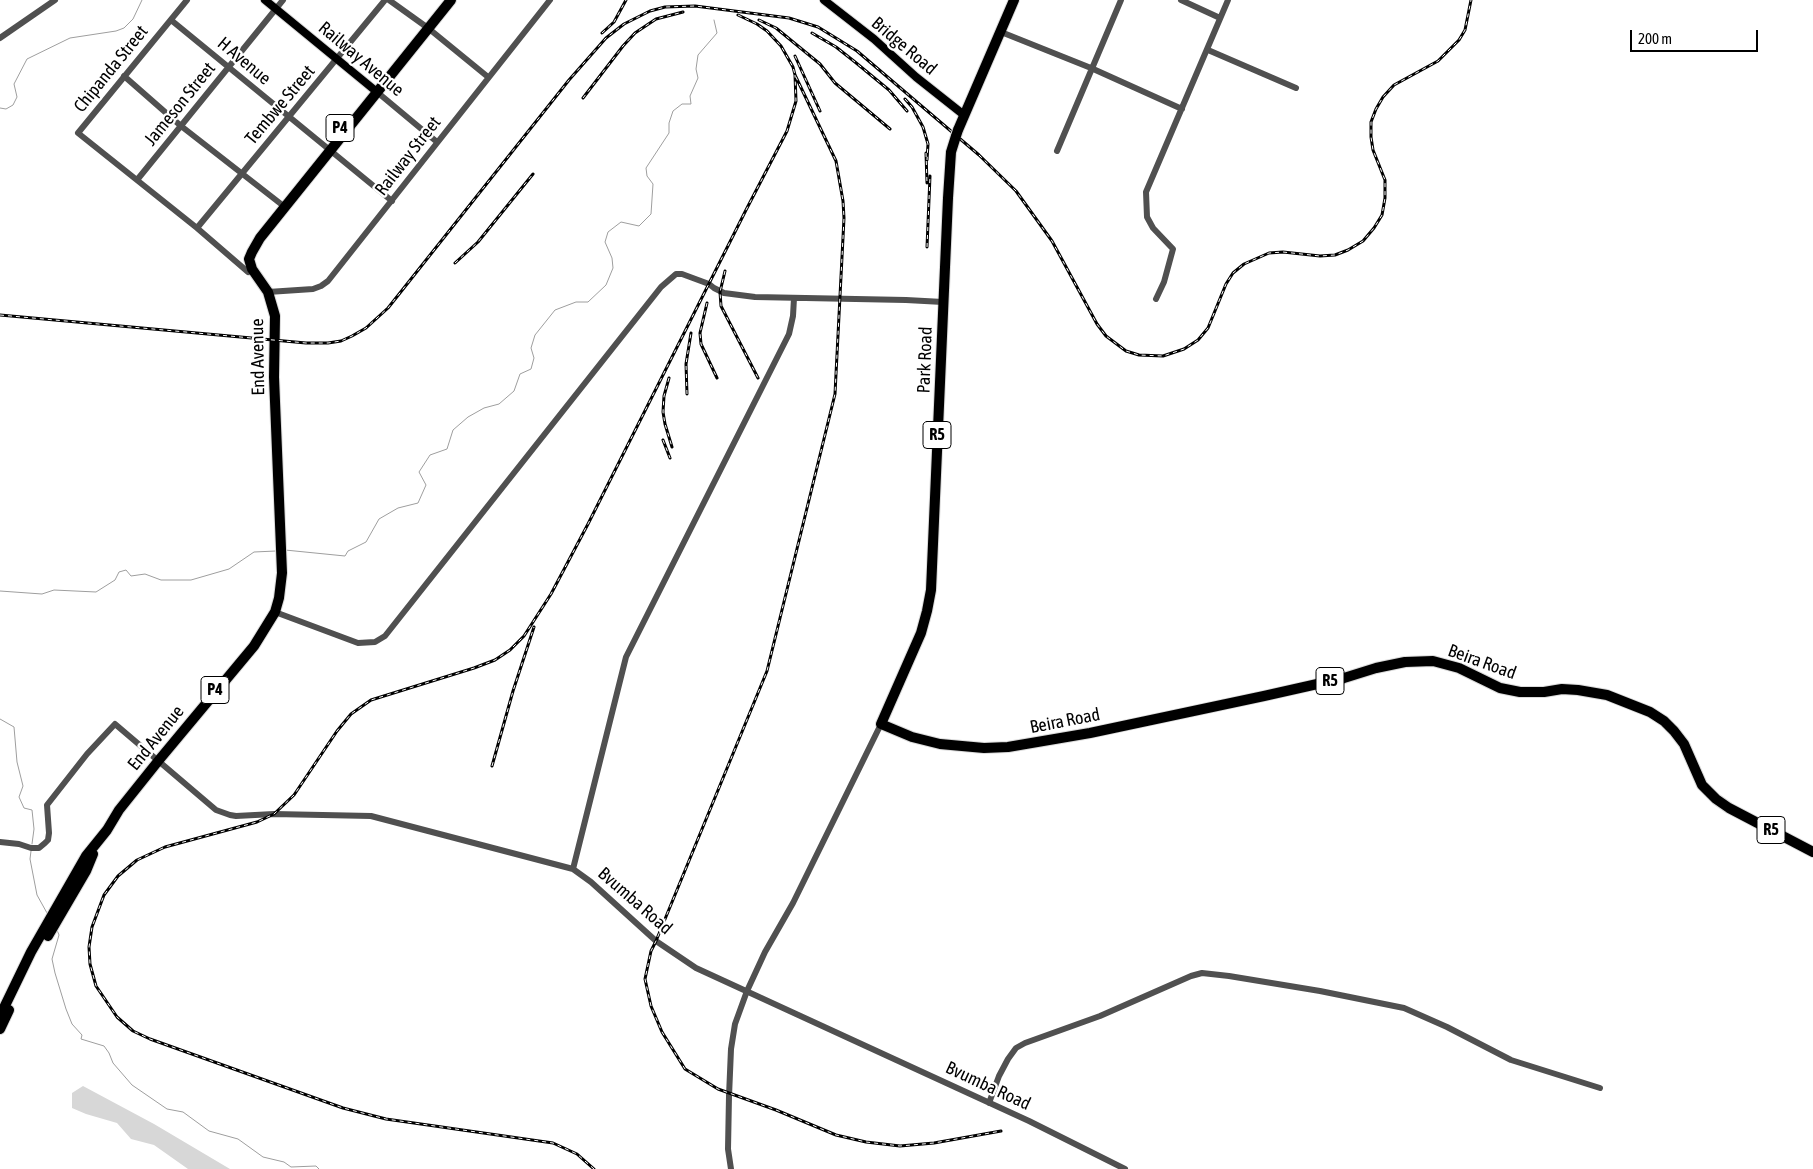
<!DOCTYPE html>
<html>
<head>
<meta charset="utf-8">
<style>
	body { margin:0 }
	#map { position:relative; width:1813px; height:1169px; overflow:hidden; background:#fff; font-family:"Asap Condensed",sans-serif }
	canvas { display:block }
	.scale { position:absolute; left:1630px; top:30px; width:128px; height:22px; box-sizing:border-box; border:2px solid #000; border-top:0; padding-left:6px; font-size:15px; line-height:18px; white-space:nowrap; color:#000; -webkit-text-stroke:4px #fff; paint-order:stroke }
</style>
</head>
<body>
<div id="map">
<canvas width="1813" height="1169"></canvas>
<div class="scale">200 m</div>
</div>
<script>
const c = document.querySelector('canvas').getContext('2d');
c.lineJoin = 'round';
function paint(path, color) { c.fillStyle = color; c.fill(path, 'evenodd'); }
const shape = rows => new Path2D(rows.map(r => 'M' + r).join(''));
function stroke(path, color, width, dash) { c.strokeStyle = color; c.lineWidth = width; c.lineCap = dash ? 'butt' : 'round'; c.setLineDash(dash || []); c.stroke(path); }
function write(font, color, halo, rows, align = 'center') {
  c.font = font + ' "Asap Condensed",sans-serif'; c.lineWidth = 4.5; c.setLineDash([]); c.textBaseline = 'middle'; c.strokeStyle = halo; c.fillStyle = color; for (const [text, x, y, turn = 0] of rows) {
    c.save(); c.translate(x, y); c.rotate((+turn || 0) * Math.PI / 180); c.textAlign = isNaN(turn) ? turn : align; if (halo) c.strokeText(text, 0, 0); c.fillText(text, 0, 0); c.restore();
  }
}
const green = shape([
	[83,1086,154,1124,230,1169,188,1169,154,1145,131,1139,117,1123,86,1114,72,1108,72,1093]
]);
const stream = shape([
	[0,108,6,109,13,105,17,97,14,84,27,59,70,38,116,31,124,28,133,19,142,0],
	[285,550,345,556,348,551,366,542,379,519,398,508,418,503,426,485,419,472,430,455,447,449,453,430,468,417,484,408,499,404,514,391,520,374,531,369,534,358,531,348,535,335,555,310,576,302,588,302,606,285,613,268,612,258,605,242,608,232,621,222,639,226,651,214,653,184,647,176,646,168,669,133,669,123,673,111,682,104,691,104,690,96,698,78,696,69,698,55,717,33,714,20],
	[0,591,42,594,54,590,96,592,115,580,119,572,126,570,131,576,145,574,161,580,191,580,229,569,254,552,276,551],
	[0,719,14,727,17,762,23,786,19,797,24,808,32,810,34,829,32,844],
	[31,851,30,859,37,895,47,913],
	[57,930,59,935,52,959,55,973,66,1009,72,1024,82,1035,81,1039,104,1046,109,1053,113,1063,132,1085,167,1109,183,1112,209,1131,238,1139,263,1157,284,1162,291,1167,316,1166,319,1169]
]);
const minor = shape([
	[187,0,78,133,197,228,248,272],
	[389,0,428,28,488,77],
	[1181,0,1220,18],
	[171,20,392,201],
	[1001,32,1091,68,1182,109],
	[0,38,55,0],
	[1208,50,1296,88],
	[124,76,181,126,281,204],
	[377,92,437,142],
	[1057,151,1121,0],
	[137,180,283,0],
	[197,228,385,0],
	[268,292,313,289,321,286,328,281,550,0],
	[1156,299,1164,282,1173,249,1153,228,1147,217,1146,192,1228,0],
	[275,612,358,643,375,642,385,636,661,287,676,274,682,274,709,284,714,288,724,293,755,297,906,300,943,302],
	[0,842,19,844,31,848,39,848,45,843,48,840,49,833,47,805,87,754,115,724,216,810,230,815,236,816,274,814,371,816,573,869,591,882,656,941,696,968,1029,1121,1125,1169],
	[573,869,626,657,789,334,793,316,794,298],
	[989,1103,999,1076,1008,1059,1016,1048,1025,1043,1100,1016,1191,976,1202,973,1229,976,1320,991,1404,1008,1447,1027,1511,1060,1600,1088],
	[731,1169,728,1149,729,1096,731,1049,735,1024,747,991,765,952,793,903,881,724]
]);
const major = shape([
	[265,0,377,92],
	[824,0,874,39,916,77,964,115]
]);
const highway = shape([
	[958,130,1014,0],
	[956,136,951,152,948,198,931,590,927,611,921,633,881,724,912,737,940,744,984,748,1008,747,1090,733,1264,696,1344,678,1376,668,1405,662,1433,661,1459,668,1500,688,1520,692,1544,692,1562,689,1578,690,1607,695,1650,712,1664,721,1674,731,1684,744,1702,785,1716,799,1729,808,1813,852],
	[48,936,86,871,93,854],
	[0,1016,31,952,86,856,107,830,119,810,159,760,254,646,275,612,279,598,282,573,274,377,275,316,268,292,252,269,249,259,252,252,260,238,451,0],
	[0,1029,9,1010]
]);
const rail = shape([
	[738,15,757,24,767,31,781,46,793,67,795,75,836,161,843,201,844,218,836,374,835,394,767,671,656,941,651,951,645,979,651,1006,662,1032,685,1069,718,1089,776,1110,836,1135,866,1142,900,1146,934,1143,1001,1131],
	[759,20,776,28,820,64,835,83,890,129],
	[602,33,614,22,626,0],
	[812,33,836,47,855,62,889,90,907,111],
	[795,56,820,111],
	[583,98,623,46,635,33,656,19,683,12],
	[905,99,912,107,923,127,928,144,927,160],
	[926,153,927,183],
	[927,247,930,176],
	[455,263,478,242,533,174],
	[725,271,720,292,721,306,758,378],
	[707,303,700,333,701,344,717,378],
	[0,315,306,343,328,343,341,341,352,336,366,328,388,308,569,80,606,38,624,24,650,11,665,7,695,6,789,18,818,27,857,51,979,155,1016,191,1052,241,1097,324,1106,336,1126,351,1139,355,1163,356,1184,349,1198,340,1208,328,1226,284,1233,273,1244,264,1269,253,1283,252,1320,256,1335,255,1348,250,1363,241,1374,228,1382,215,1385,198,1385,180,1373,150,1371,137,1371,122,1376,109,1383,97,1394,85,1438,61,1459,40,1465,30,1471,0],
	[669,378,664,396,663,412,665,424,672,447],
	[687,394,686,364,691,333],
	[663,440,670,458],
	[492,766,513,691,534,627],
	[594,1169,577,1154,553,1143,386,1119,343,1108,150,1039,133,1031,117,1017,96,986,90,964,89,947,92,927,104,895,118,876,137,860,165,847,257,822,274,814,294,795,337,731,351,714,371,700,474,668,495,660,510,650,524,636,551,594,588,524,746,210,787,131,796,101,795,75]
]);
const highwayBridge = shape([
	[956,136,958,130]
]);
const shields = [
	[340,128,28],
	[937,435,28],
	[1330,681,28],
	[215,690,28],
	[1771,830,28]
];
const shieldNames = [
	["P4",340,128],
	["R5",937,435],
	["R5",1330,681],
	["P4",215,690],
	["R5",1771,830]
];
const streetNames = [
	["Bridge Road",904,46,40],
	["Railway Avenue",361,59,40],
	["H Avenue",244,61,40],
	["Chipanda Street",111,69,-51],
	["Jameson Street",180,104,-51],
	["Tembwe Street",280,105,-50],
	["Railway Street",408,156,-52],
	["End Avenue",258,357,-91],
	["Park Road",925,360,-88],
	["Beira Road",1482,662,20],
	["Beira Road",1065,721,-11],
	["End Avenue",156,738,-51],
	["Bvumba Road",635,901,41],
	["Bvumba Road",988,1086,25]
];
paint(green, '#d7d7d7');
stroke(stream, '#9e9e9e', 1);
stroke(major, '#dbdbdb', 10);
stroke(highway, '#dbdbdb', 12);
stroke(minor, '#505050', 6);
stroke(major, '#000', 8);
stroke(highway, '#000', 10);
stroke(rail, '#000', 3);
stroke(rail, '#fff', 1, [4]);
stroke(highwayBridge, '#dbdbdb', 12, []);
stroke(highwayBridge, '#000', 10);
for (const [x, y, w] of shields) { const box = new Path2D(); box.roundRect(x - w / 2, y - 13.5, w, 27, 4); c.fillStyle = '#fff'; c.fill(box); stroke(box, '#000', 1); }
write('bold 16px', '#000', null, shieldNames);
write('18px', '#000', '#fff', streetNames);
</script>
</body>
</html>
